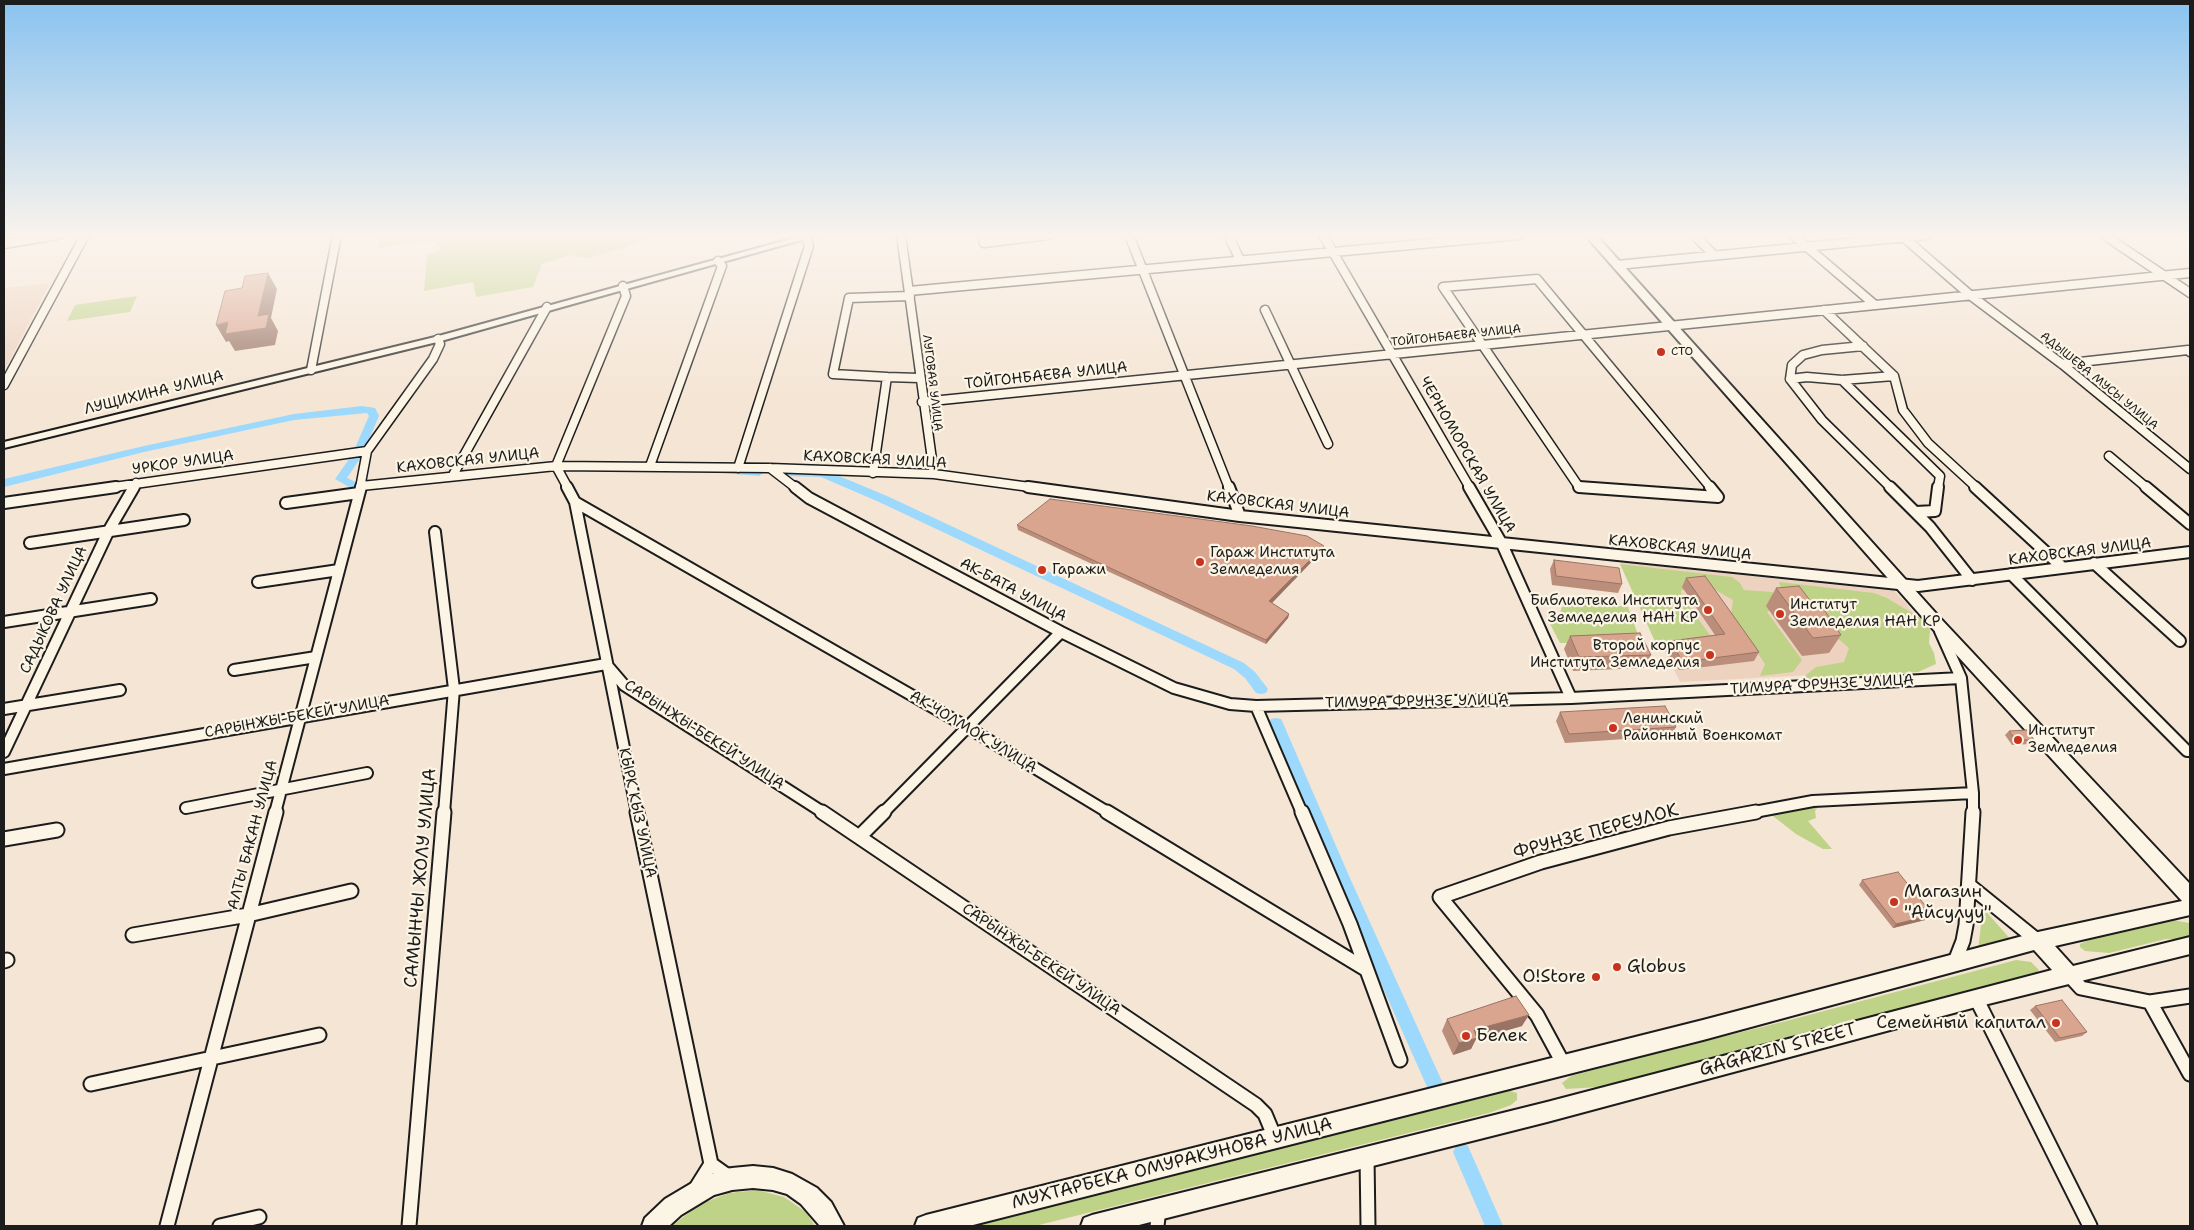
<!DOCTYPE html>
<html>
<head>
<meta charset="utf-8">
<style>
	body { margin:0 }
	#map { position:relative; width:2194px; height:1230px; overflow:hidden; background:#f5e5d4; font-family:"Shantell Sans",sans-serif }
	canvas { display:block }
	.frame { position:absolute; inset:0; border:5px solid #1c1c1c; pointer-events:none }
</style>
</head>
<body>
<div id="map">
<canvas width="2194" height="1230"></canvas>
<div class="frame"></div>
</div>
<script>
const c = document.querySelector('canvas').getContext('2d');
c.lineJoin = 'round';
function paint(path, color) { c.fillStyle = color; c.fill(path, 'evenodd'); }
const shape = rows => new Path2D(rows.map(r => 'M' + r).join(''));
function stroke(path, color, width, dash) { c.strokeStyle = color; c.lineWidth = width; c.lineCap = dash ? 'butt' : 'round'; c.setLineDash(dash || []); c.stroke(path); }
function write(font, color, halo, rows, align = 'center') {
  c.font = font + ' "Shantell Sans",sans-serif'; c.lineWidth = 4.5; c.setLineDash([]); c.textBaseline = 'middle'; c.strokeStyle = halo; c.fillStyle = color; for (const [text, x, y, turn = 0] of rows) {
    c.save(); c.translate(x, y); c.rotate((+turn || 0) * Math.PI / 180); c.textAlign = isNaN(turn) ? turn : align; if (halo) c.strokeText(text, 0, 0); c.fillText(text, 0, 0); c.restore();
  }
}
const built = shape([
	[1333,235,1481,235,1341,248],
	[50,283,4,371,4,288],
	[1620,562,1894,591,1906,603,1923,626,1927,660,1812,675,1680,682]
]);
const green = shape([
	[380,235,656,235,627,247,587,258,569,255,542,264,533,287,476,297,473,282,424,291,427,255,441,249,434,242,409,243,378,249],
	[137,296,130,312,67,321,75,305],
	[1620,564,1732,577,1740,583,1744,590,1772,592,1784,604,1767,612,1802,660,1793,672,1760,676,1765,664,1731,614,1733,600,1712,588,1681,590,1681,595,1717,645,1665,650,1664,652,1657,646],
	[1779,582,1874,593,1887,598,1927,622,1930,631,1929,643,1934,653,1936,664,1918,672,1801,679,1816,667,1844,662,1849,648,1782,591],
	[1577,601,1628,607,1641,643,1560,643,1548,620,1558,618,1562,607],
	[1820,804,1815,811,1816,818,1808,821,1832,849,1823,849,1796,834,1769,813],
	[1983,908,2012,941,1978,950],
	[2173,920,2189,923,2190,936,2183,939,2166,939,2109,953,2085,951,2080,947,2080,944,2091,939],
	[2016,960,2031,962,2039,970,2035,976,1599,1087,1566,1089,1562,1083,1571,1076,1622,1062,1790,1020],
	[1507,1090,1517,1093,1517,1100,1511,1105,1489,1113,1035,1226,959,1226],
	[757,1190,784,1197,806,1212,815,1226,672,1226,700,1204,729,1193]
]);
const canal = shape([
	[362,406,375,408,379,416,365,448,360,451,355,448,369,416,367,413,294,420,144,452,4,487,4,479,144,446,294,414,362,406],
	[356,454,361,457,347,478,362,485,364,488,362,491,358,492,335,479,352,455,356,454],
	[726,467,759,468,765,472,759,476,722,473,720,471,722,469,726,467],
	[792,469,827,471,887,496,1244,663,1255,672,1268,689,1266,693,1261,694,1256,693,1245,678,1234,669,879,502,821,477,788,476,786,473,792,469],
	[1276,718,1281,719,1283,723,1349,876,1440,1077,1443,1083,1440,1089,1434,1091,1428,1089,1333,876,1269,723,1271,719,1276,718],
	[1462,1143,1468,1146,1503,1226,1485,1226,1453,1152,1456,1146,1462,1143]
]);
const minorFar2 = shape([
	[901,235,934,474],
	[982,235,984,243,1049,235],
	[1129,235,1229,488],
	[1228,235,1240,260],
	[1323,235,1470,488],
	[1694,235,1714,255],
	[1793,235,1875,305],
	[1901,235,1970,295,2062,364,2190,469],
	[2104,235,2190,293],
	[4,244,58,235],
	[1617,265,1928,235],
	[909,291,1519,235],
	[1265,310,1328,444],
	[1824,310,1894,376,1903,410,1928,443,1977,488],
	[2062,364,2188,350,2190,352],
	[311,370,337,235],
	[887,377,919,378],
	[1790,379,1792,365,1803,355,1822,350,1863,346],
	[1842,380,1940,476,1938,488],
	[4,385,85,235],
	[922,402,2190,273],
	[2109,456,2147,488],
	[650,466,722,266,718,261],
	[738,468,809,246,806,238],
	[770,468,796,488],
	[873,473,887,377,833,374,849,298,910,296],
	[453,475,547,307],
	[361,486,556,466,770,468,934,474,1037,488],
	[107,488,367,451],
	[133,488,136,483],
	[360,488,367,451,433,359,440,344,438,339],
	[568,488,556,466,626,296,623,286],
	[1596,488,1579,487,1443,287,1537,279,1711,488],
	[1891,488,1822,420,1790,379,1807,377,1842,380,1894,376]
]);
const minorFar1 = shape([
	[567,487,575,502,637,813],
	[795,487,809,498,1061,632,1174,688,1230,704,1256,706],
	[1028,487,1240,516,1918,586,2190,552],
	[1229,487,1240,516],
	[1469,487,1502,544,1571,698],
	[1579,487,1718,497,1710,487],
	[1890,487,1930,527,1972,580],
	[1975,487,2062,567],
	[2146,487,2190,524],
	[575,502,967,727,1109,813],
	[4,503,116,487],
	[286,503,359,493],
	[1916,512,1935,511,1938,487],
	[435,532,454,689,444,813],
	[30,543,184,520],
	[2094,563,2180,641],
	[2011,574,2187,751,2190,751],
	[258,582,339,570],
	[4,622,151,599],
	[1940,631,1961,678,1973,793,1973,813],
	[234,670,316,657],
	[4,709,120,690],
	[4,752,109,530,134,487],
	[4,769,606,664,624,685,824,813],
	[186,808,367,773],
	[275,813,361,487],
	[883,813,1061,632],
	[1302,813,1256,706,1571,698,1961,678],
	[1749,813,1813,801,1973,793]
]);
const minor = shape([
	[637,812,711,1164,725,1174,734,1176],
	[822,812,1256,1105,1265,1114,1275,1138],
	[1107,812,1367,970],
	[1302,812,1350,924,1400,1060],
	[860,836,884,812],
	[4,839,57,830],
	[1970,886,2038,941],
	[133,935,248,915,351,891],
	[4,961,7,960],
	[1954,964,1963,941,1966,925,1973,812],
	[2070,976,2081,988,2150,1002,2190,996],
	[1976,998,2090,1226],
	[2150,1002,2190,1074],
	[1564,1065,1537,1015,1440,897,1541,862,1669,828,1756,812],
	[91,1084,319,1035],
	[1367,1157,1368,1226],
	[696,1188,711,1164],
	[167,1226,276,812],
	[220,1226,259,1217],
	[409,1226,444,812],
	[1157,1226,1159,1209]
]);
const tertiary = shape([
	[805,235,819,235,441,341,4,448,4,442,435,337,805,235]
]);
const secondary = shape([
	[1585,235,1596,235,1941,619,2190,884,2190,915,2055,946,2073,966,2190,937,2190,954,1976,1007,1547,1122,1135,1226,1081,1226,1084,1218,1092,1215,1547,1102,2052,970,2034,950,1703,1040,969,1226,915,1226,918,1218,926,1215,1703,1020,2038,932,2182,901,1931,627,1585,235],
	[753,1166,773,1168,792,1174,817,1188,831,1202,844,1226,820,1226,801,1204,787,1194,773,1190,753,1188,732,1190,714,1195,681,1215,669,1226,642,1226,645,1218,665,1199,702,1177,732,1168,753,1166]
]);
const wall = shape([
	[1017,525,1323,550,1272,603,1289,614,1288,618,1266,644,1018,530],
	[1554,560,1622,584,1618,593,1552,585,1550,569],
	[1686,578,1759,652,1754,661,1679,670,1665,650,1670,641,1715,635,1682,587],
	[1776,588,1812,603,1841,635,1829,653,1802,656,1766,606],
	[1570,636,1651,655,1644,668,1573,671,1564,649],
	[1560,712,1676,727,1671,736,1565,743,1556,721],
	[2009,731,2034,740,2030,744,2012,745,2005,735],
	[1862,880,1929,919,1893,928,1859,885],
	[2035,1006,2087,1032,2082,1036,2055,1042,2030,1010],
	[1447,1019,1522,1026,1476,1039,1471,1049,1453,1055,1442,1031]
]);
const shadedWall = shape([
	[268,273,277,289,271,318,278,331,275,345,235,351,229,341,226,342,216,325,258,316],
	[1324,546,1323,550,1269,606,1269,601],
	[1289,614,1288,618,1266,644,1266,640],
	[1933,915,1929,919,1893,928,1896,924],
	[1529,1015,1522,1026,1476,1039,1471,1049,1453,1055,1459,1043,1474,1030]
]);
const building = shape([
	[268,273,258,316,269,314,266,328,225,334,228,322,216,325,225,291,242,288,245,276,268,273],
	[1050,499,1252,526,1307,536,1324,546,1269,601,1289,614,1266,640,1017,525,1050,499],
	[1554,560,1619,568,1622,584,1556,576,1554,560],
	[1705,576,1759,652,1683,662,1670,641,1725,634,1686,578,1705,576],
	[1799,586,1812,603,1819,602,1841,635,1813,638,1776,588,1799,586],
	[1640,633,1651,655,1579,657,1570,636,1640,633],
	[1665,706,1676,727,1569,734,1560,712,1665,706],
	[2027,730,2034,740,2016,740,2009,731,2027,730],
	[1898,872,1933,915,1896,924,1862,880,1898,872],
	[1516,996,1529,1015,1474,1030,1477,1038,1459,1043,1447,1019,1516,996],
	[2062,1000,2087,1032,2060,1038,2035,1006,2062,1000]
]);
const markers = [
	[1661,352,5,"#c8321e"],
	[1200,562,5,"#c8321e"],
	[1042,570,5,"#c8321e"],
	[1708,610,5,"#c8321e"],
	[1780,614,5,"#c8321e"],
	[1710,655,5,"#c8321e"],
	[1613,728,5,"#c8321e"],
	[2018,740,5,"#c8321e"],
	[1894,902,5,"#c8321e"],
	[1617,967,5,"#c8321e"],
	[1596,977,5,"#c8321e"],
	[2056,1023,5,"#c8321e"],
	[1466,1036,5,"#c8321e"]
];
const farStreetnames = [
	["ТОЙГОНБАЕВА УЛИЦА",1456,336,-6],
	["АДЫШЕВА МУСЫ УЛИЦА",2099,381,39],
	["ЛУГОВАЯ УЛИЦА",932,383,83]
];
const farPoinames = [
	["СТО",1671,352]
];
const streetNames = [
	["ТОЙГОНБАЕВА УЛИЦА",1046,376,-6],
	["ЛУЩИХИНА УЛИЦА",154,393,-14],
	["ЧЕРНОМОРСКАЯ УЛИЦА",1467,455,60],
	["КАХОВСКАЯ УЛИЦА",875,460,3],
	["КАХОВСКАЯ УЛИЦА",468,461,-6],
	["УРКОР УЛИЦА",183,463,-8],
	["КАХОВСКАЯ УЛИЦА",1278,505,7],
	["КАХОВСКАЯ УЛИЦА",1680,548,6],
	["КАХОВСКАЯ УЛИЦА",2080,552,-7],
	["АК-БАТА УЛИЦА",1013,590,28],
	["САДЫКОВА УЛИЦА",54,610,-65],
	["ТИМУРА ФРУНЗЕ УЛИЦА",1822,685,-3],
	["ТИМУРА ФРУНЗЕ УЛИЦА",1417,702,-1],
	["САРЫНЖЫ-БЕКЕЙ УЛИЦА",297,717,-10],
	["АК-ЧОЛМОК УЛИЦА",973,732,31],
	["САРЫНЖЫ-БЕКЕЙ УЛИЦА",704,735,33],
	["КЫРК КЫЗ УЛИЦА",637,813,78],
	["АЛТЫ БАКАН УЛИЦА",253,835,-75],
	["САРЫНЖЫ-БЕКЕЙ УЛИЦА",1041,960,34]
];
const poiNames = [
	["Гараж Института",1210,553],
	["Земледелия",1210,570],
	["Гаражи",1052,570],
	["Библиотека Института",1698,601,"right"],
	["Земледелия НАН КР",1698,618,"right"],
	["Институт",1790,605],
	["Земледелия НАН КР",1790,622],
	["Второй корпус",1700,646,"right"],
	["Института Земледелия",1700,663,"right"],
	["Ленинский",1623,719],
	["Районный Военкомат",1623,736],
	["Институт",2028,731],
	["Земледелия",2028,748]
];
const nearStreetnames = [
	["ФРУНЗЕ ПЕРЕУЛОК",1596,832,-15],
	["САМЫНЧЫ ЖОЛУ УЛИЦА",421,878,-85],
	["GAGARIN STREET",1778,1050,-15],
	["МУХТАРБЕКА ОМУРАКУНОВА УЛИЦА",1172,1164,-14]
];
const nearPoinames = [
	["Магазин",1904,892],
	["\"Айсулуу\"",1904,913],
	["Globus",1627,967],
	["O!Store",1586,977,"right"],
	["Семейный капитал",2046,1023,"right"],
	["Белек",1476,1036]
];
paint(built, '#edd2bf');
paint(green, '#bed388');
paint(canal, '#9cd9fd');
stroke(minorFar2, '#1c1c1c', 11);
stroke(minorFar1, '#1c1c1c', 14);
stroke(minor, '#1c1c1c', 17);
stroke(tertiary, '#1c1c1c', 4);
stroke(secondary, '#1c1c1c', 4);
stroke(minorFar2, '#fcf5e5', 8);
stroke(minorFar1, '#fcf5e5', 10);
stroke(minor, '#fcf5e5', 13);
paint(tertiary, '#fcf5e5');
paint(secondary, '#fcf5e5');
paint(wall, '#bb8e7b');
paint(shadedWall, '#997464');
paint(building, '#daa58f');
stroke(building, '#997464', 1);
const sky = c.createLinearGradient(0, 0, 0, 407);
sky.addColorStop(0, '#89c3f0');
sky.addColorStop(0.58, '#faf3ec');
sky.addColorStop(1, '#faf3ec00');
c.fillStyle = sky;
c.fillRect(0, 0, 2194, 407);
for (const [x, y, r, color] of markers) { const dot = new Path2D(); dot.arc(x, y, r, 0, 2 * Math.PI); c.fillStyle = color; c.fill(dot); stroke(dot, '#fcf5e5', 2); }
write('12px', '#1c1c1c', '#fcf5e5', farStreetnames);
write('12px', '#1c1c1c', '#fcf5e5', farPoinames, 'left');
write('15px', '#1c1c1c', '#fcf5e5', streetNames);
write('15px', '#1c1c1c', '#fcf5e5', poiNames, 'left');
write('18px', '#1c1c1c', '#fcf5e5', nearStreetnames);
write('18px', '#1c1c1c', '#fcf5e5', nearPoinames, 'left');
</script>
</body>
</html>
